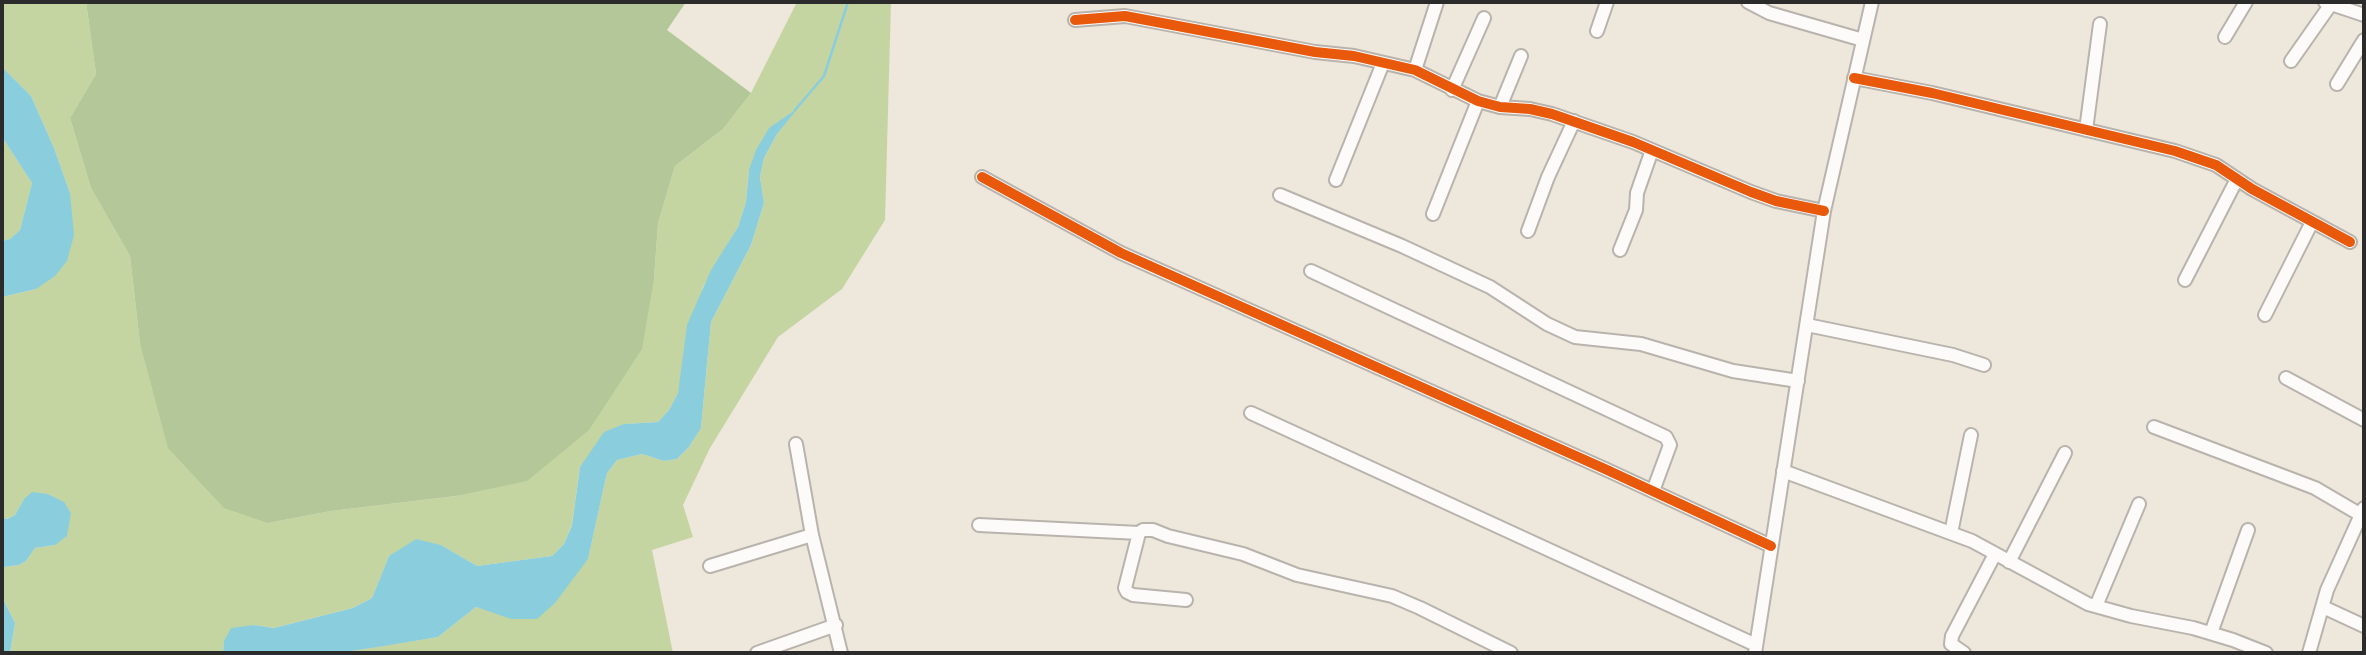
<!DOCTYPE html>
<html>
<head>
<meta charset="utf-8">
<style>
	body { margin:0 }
	#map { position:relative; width:2366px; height:655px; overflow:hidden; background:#eee7dc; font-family:"Gochi Hand",sans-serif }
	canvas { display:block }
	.frame { position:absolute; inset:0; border:4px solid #2b2b2b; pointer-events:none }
</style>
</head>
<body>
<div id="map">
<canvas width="2366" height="655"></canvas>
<div class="frame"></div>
</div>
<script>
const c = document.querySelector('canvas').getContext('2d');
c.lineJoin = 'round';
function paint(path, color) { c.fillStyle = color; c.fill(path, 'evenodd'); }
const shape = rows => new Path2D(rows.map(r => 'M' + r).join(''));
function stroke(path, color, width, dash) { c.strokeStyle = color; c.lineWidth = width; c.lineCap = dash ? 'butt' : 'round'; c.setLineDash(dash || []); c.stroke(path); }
const green = shape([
	[2,2,86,2,96,74,70,118,91,188,130,256,140,343,268,523,331,511,457,496,654,279,658,223,675,166,723,129,751,93,797,2,891,2,885,220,842,289,778,337,710,448,683,505,693,537,652,550,673,653,338,653,438,637,476,607,486,609,588,559,607,473,617,460,642,454,664,461,677,459,689,447,701,428,711,322,751,245,764,203,760,177,764,158,777,134,795,110,749,170,746,202,738,227,703,287,678,393,669,410,658,422,624,424,580,467,572,524,564,544,552,556,477,566,441,545,389,556,372,598,353,608,274,628,254,625,224,641,223,653,10,653,15,623,2,597,2,570,3,567,19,565,26,561,35,548,55,545,71,513,63,502,48,494,24,499,15,515,6,519,2,518,2,297,36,289,70,193,54,148,31,96,2,67],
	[2,137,32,183,20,230,10,239,2,241]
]);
const forest = shape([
	[86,2,686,2,667,30,751,93,723,129,675,166,658,223,654,279,642,349,589,430,527,481,456,496,331,511,268,523,224,508,168,448,140,343,130,256,91,188,70,118,96,74]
]);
const water = shape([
	[2,67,31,96,54,148,70,193,74,235,67,261,55,276,36,289,2,297,2,241,10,239,20,230,32,183,2,137],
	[798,108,777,134,764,158,760,177,764,203,751,245,711,322,701,428,689,447,677,459,664,461,642,454,617,460,607,473,588,559,555,603,537,619,511,619,476,607,438,637,384,646,338,653,223,653,224,641,231,628,254,625,274,628,353,608,372,598,389,556,416,539,441,545,477,566,552,556,564,544,572,525,580,467,604,432,624,424,658,422,669,410,678,393,687,325,711,270,738,227,746,202,749,170,756,150,769,128],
	[32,492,48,494,64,502,71,513,67,536,55,545,35,548,26,561,19,565,4,567,2,570,2,518,7,519,15,515,24,499],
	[2,597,15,623,10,653,2,653]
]);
const stream = shape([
	[795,110,824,76,848,2]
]);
const minor = shape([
	[1748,2,1769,13,1863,40],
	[2325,2,2364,15],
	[1075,20,1125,16,1315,52,1354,56,1415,70,1478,101,1500,107,1530,109,1552,114,1633,142,1751,192,1776,201,1824,211],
	[1597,31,1607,2],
	[2225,37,2246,2],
	[2291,61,2331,4],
	[1415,70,1437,2],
	[1854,78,1932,93,2175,151,2216,165,2252,189,2350,242],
	[2337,84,2364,40],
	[1452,90,1484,18],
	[1500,107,1521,56],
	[2086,130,2100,24],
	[982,177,1121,253,1605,469,1771,546],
	[1336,180,1383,63],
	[1280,195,1402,246,1490,287,1547,324,1575,337,1641,344,1733,371,1798,381],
	[1433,214,1478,101],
	[1528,231,1548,177,1574,121],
	[1620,250,1636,210,1637,193,1652,150],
	[1311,271,1666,437,1670,445,1653,491],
	[2185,280,2237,179],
	[2265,315,2312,222],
	[1807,325,1953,355,1984,365],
	[2286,378,2364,420],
	[1251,413,1756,645],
	[2154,427,2315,488,2361,515],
	[796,444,812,535,841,653],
	[1783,471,1972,541,2088,604,2131,616,2193,628,2233,640,2266,653],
	[979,525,1139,533],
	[1951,533,1971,435],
	[2009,562,2065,453],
	[710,566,812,535],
	[1186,600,1133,595,1127,592,1125,588,1139,533,1143,530,1153,530,1168,536,1243,554,1297,575,1392,596,1420,608,1511,653],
	[2096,606,2139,504],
	[2323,607,2364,626],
	[2211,633,2248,530],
	[757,653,836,625],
	[1755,653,1824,211,1872,2],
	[1964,653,1951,644,1952,636,1995,554],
	[2309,653,2327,590,2364,508]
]);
const cycleway = shape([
	[1075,20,1125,16,1315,52,1354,56,1415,70,1478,101,1500,107,1530,109,1552,114,1633,142,1751,192,1776,201,1824,211],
	[1854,78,1932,93,2175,151,2216,165,2252,189,2350,242],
	[982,177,1121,253,1605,469,1771,546]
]);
paint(green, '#c5d5a1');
paint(forest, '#b3c799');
paint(water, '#8acedd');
stroke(stream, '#8acedd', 2.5);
stroke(minor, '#b8b3ac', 16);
stroke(minor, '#fcfbfa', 12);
stroke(cycleway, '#e8590c', 10);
</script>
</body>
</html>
